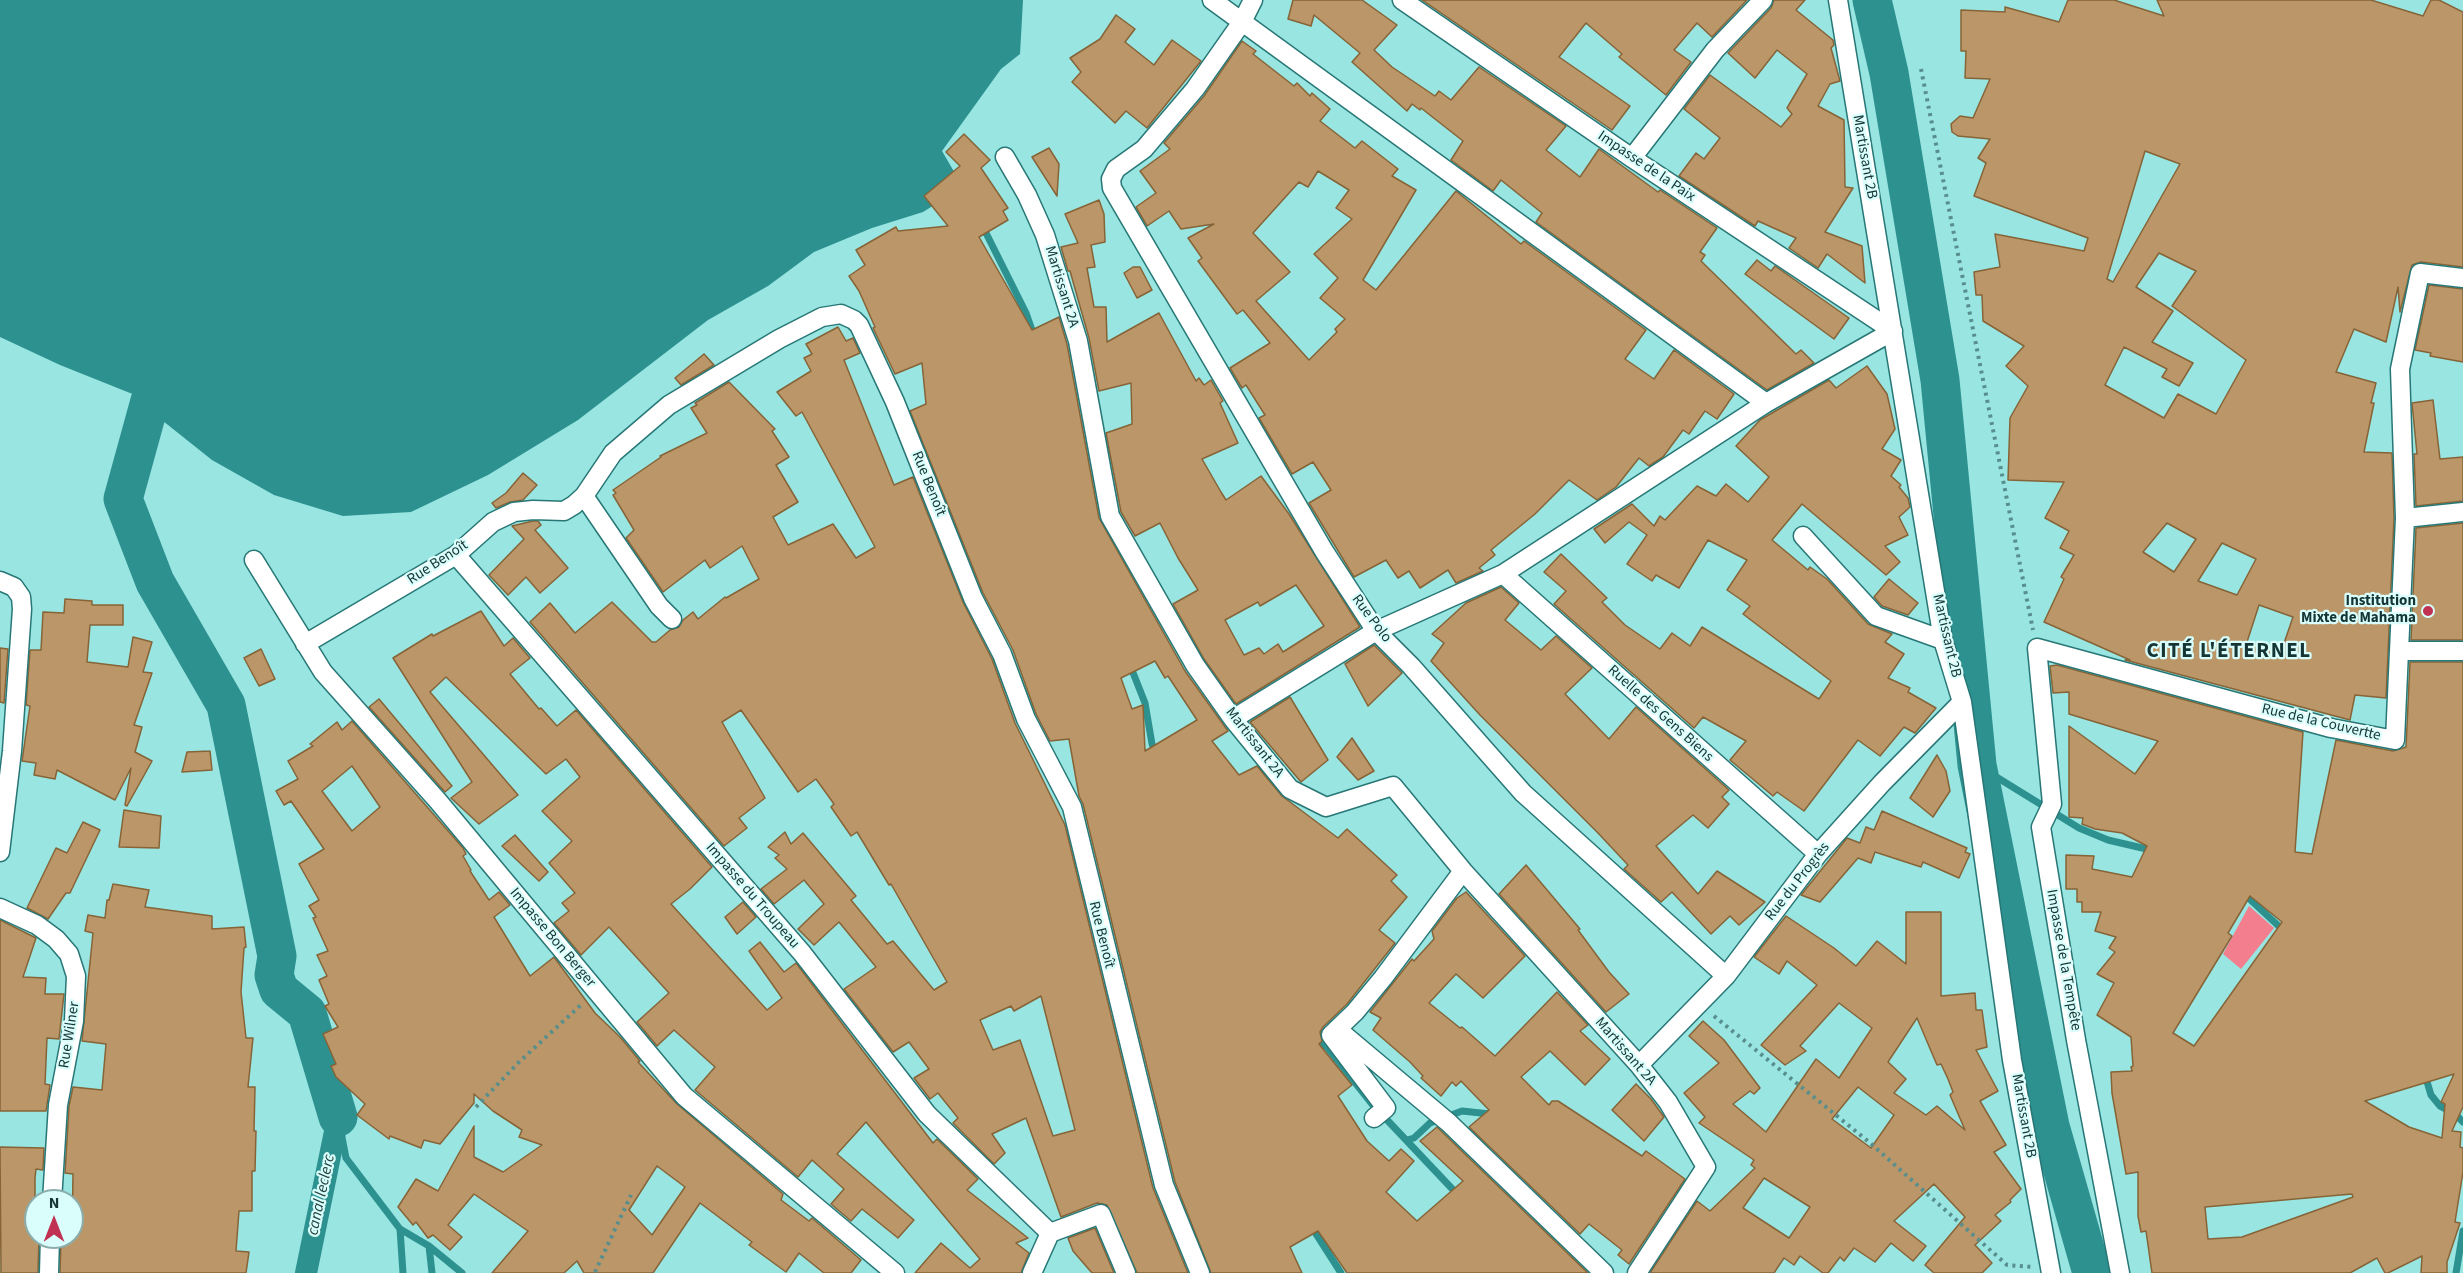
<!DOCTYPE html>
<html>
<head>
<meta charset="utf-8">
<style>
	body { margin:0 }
	#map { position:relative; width:2463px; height:1273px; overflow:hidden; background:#98e5e2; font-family:"Source Sans 3",sans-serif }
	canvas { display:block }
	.north { position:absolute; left:24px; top:1189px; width:60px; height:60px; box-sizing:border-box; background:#d9fefc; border:2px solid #8baeac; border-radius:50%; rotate:0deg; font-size:16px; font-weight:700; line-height:24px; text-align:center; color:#153534 }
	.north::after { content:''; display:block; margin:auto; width:21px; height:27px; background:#c13152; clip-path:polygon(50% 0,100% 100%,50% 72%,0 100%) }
</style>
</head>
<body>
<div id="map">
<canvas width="2463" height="1273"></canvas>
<div class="north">N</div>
</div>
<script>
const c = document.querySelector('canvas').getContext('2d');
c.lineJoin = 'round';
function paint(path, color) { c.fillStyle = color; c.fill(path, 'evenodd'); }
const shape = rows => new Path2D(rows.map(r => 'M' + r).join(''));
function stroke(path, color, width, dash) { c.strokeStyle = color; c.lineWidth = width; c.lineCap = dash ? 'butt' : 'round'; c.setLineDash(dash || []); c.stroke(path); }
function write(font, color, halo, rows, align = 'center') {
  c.font = font + ' "Source Sans 3",sans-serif'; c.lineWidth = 4.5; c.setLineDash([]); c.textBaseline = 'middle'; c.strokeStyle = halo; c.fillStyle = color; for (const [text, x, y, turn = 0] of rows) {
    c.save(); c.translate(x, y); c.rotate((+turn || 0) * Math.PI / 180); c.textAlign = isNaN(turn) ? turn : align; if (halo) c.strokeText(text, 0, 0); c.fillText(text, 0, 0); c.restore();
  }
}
const green = shape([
	[2249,906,2274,928,2241,969,2223,954]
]);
const water = shape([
	[0,0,1023,0,1020,54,1001,69,942,151,963,187,923,212,872,228,814,252,768,286,708,320,578,420,488,475,411,512,343,516,274,495,212,460,163,421,150,401,60,365,0,337]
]);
const stream = shape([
	[983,227,1026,313,1034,336],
	[1130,665,1145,703,1152,744,1156,754],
	[1977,765,2079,828,2108,840,2155,851],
	[2242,892,2284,931],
	[1314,1039,1327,1047,1372,1104,1458,1195],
	[2425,1075,2431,1095,2440,1106,2454,1113,2463,1122],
	[338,1117,346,1158,400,1229,429,1246,432,1273],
	[1407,1140,1414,1138,1430,1123,1462,1111,1490,1114,1493,1117],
	[1311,1226,1341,1273],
	[400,1229,403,1273],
	[429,1246,462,1273],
	[2456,1273,2463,1231]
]);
const canal = shape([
	[306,1273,338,1117]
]);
const river = shape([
	[1872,0,1889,73,1940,380,1977,765,2050,1126,2092,1273],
	[150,401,123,499,155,582,226,705,277,956,274,975,279,990,307,1013,338,1117]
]);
const building = shape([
	[1293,0,1362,0,1397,25,1374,50,1392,67,1435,96,1439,91,1451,100,1479,67,1566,126,1546,150,1580,177,1599,149,1658,192,1660,190,1717,228,1700,252,1705,255,1701,261,1796,354,1801,350,1814,363,1767,390,1536,222,1542,213,1501,180,1493,191,1451,160,1463,141,1421,108,1420,110,1412,104,1407,111,1352,62,1360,53,1314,15,1311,26,1288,19,1293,0],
	[1422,0,1747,0,1712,37,1697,23,1674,50,1691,62,1666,95,1619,57,1622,54,1586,23,1559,57,1630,106,1612,130,1422,0],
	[1774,0,1805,0,1796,10,1833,40,1834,45,1831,48,1840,81,1830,84,1818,106,1844,120,1845,187,1853,188,1825,232,1862,246,1865,283,1827,254,1818,268,1789,248,1796,238,1758,221,1755,226,1679,176,1696,153,1704,159,1720,138,1684,109,1710,75,1781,127,1792,114,1787,108,1807,74,1777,50,1755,78,1728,53,1771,8,1774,0],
	[2068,0,2114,0,2164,16,2157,0,2371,0,2423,16,2431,0,2439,0,2463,12,2463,267,2421,262,2412,265,2400,312,2398,287,2386,342,2354,329,2336,372,2376,383,2371,403,2374,403,2364,452,2392,453,2394,518,2386,698,2355,695,2350,720,2125,660,2130,660,2044,622,2064,579,2061,577,2074,555,2060,548,2069,531,2045,518,2064,482,2008,480,2010,418,2028,386,2006,366,2024,346,1983,321,1982,295,1976,295,1974,272,2000,267,1995,234,2084,251,2088,238,1974,196,1986,163,1978,158,1990,139,1958,136,1952,132,1951,124,1960,116,1973,118,1990,79,1965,78,1966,51,1961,51,1961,10,2005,12,2005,7,2059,22,2068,0],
	[2145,151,2180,164,2113,282,2107,279,2145,151],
	[2159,253,2196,271,2172,306,2246,360,2216,414,2178,394,2164,418,2105,385,2124,347,2167,369,2162,377,2179,386,2193,363,2152,342,2173,311,2136,287,2159,253],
	[2167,523,2196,539,2174,572,2143,552,2167,523],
	[2222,543,2256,559,2237,595,2198,581,2222,543],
	[2259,605,2293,617,2282,649,2247,642,2259,605],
	[1116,15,1135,29,1125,42,1154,65,1172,40,1201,61,1147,128,1126,111,1115,123,1072,82,1081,72,1070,58,1100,39,1116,15],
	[1242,41,1256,51,1253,54,1294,86,1297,83,1310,96,1312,93,1330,109,1320,121,1355,148,1362,141,1398,169,1392,176,1416,190,1363,280,1376,290,1456,191,1521,244,1524,241,1646,330,1625,359,1654,379,1674,350,1734,394,1717,419,1705,411,1689,434,1683,430,1663,457,1649,466,1639,458,1616,487,1597,500,1569,480,1535,514,1491,550,1495,555,1479,568,1483,571,1456,583,1448,570,1420,588,1409,571,1398,578,1386,560,1354,577,1309,503,1331,490,1313,462,1292,474,1259,418,1265,415,1246,385,1242,388,1230,368,1270,343,1243,310,1237,314,1198,261,1202,258,1188,238,1214,224,1181,229,1169,211,1147,226,1136,207,1156,193,1140,171,1170,149,1164,143,1204,96,1242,41],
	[1318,171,1349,190,1336,208,1352,219,1314,254,1338,278,1320,298,1345,319,1335,329,1337,332,1309,360,1256,301,1290,272,1253,233,1299,182,1308,187,1318,171],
	[964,134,990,160,981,168,1008,208,1003,211,1008,220,979,237,1032,330,1059,317,1067,344,1099,518,1185,671,1228,731,1212,741,1239,775,1257,766,1282,796,1338,838,1347,829,1397,875,1391,881,1407,897,1379,930,1395,943,1347,1004,1323,1027,1320,1032,1322,1041,1319,1044,1352,1085,1338,1096,1367,1141,1389,1161,1401,1149,1414,1161,1386,1192,1417,1221,1463,1181,1420,1141,1437,1127,1588,1273,1347,1273,1318,1231,1290,1247,1302,1273,1211,1273,1175,1182,1083,804,1079,796,1069,739,1050,741,1036,714,1013,650,983,593,910,411,926,404,922,363,895,374,873,328,875,327,859,291,849,276,865,265,856,250,896,227,898,231,948,226,924,196,960,166,946,152,964,134],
	[1155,661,1165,678,1168,676,1197,720,1145,751,1143,705,1132,709,1121,678,1155,661],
	[1049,148,1059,164,1057,196,1032,157,1049,148],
	[1099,200,1104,214,1105,242,1091,245,1095,267,1087,268,1094,307,1106,307,1107,342,1159,313,1196,381,1199,378,1204,385,1211,380,1223,401,1220,403,1238,443,1202,459,1221,492,1226,500,1261,476,1289,514,1360,627,1236,704,1204,659,1173,604,1198,590,1178,558,1160,523,1135,536,1121,512,1106,433,1132,424,1131,383,1099,391,1089,338,1070,271,1068,271,1061,247,1078,243,1065,214,1099,200],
	[1296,585,1324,626,1283,652,1278,644,1264,654,1259,648,1244,655,1225,620,1258,602,1260,606,1296,585],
	[1757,260,1771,271,1775,266,1849,318,1834,339,1745,274,1757,260],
	[1133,267,1140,267,1152,290,1137,298,1124,273,1133,267],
	[2429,285,2463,289,2463,362,2430,356,2431,353,2415,350,2429,285],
	[838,327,846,341,853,338,860,353,844,360,894,485,913,477,963,602,992,659,1015,723,1065,825,1153,1188,1188,1273,1137,1273,1107,1205,1097,1203,1061,1217,1026,1118,992,1134,1005,1153,994,1164,953,1123,958,1118,938,1093,930,1099,914,1078,929,1069,909,1042,893,1052,844,989,876,967,839,922,814,945,798,929,824,904,804,880,774,904,761,889,787,869,775,858,779,855,768,847,785,832,791,844,803,833,856,896,851,900,887,944,893,941,934,990,947,982,891,884,889,885,857,832,851,836,831,807,834,804,816,779,798,792,741,710,722,722,765,798,739,818,747,828,724,846,530,622,550,603,575,633,612,602,652,642,656,642,670,630,679,627,683,620,693,612,698,619,725,597,726,598,759,579,742,546,710,568,705,560,663,592,626,538,634,530,613,495,616,493,613,490,661,457,660,456,707,433,691,408,697,405,695,403,729,382,775,429,772,431,789,457,776,465,798,502,773,517,788,545,833,524,856,558,875,547,802,412,796,416,777,392,811,371,804,358,812,354,806,344,838,327],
	[1041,996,1075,1130,1053,1136,1020,1040,993,1050,980,1020,1011,1006,1014,1011,1041,996],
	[704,354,714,365,681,385,675,378,704,354],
	[1867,366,1887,394,1895,429,1882,449,1901,460,1891,476,1901,485,1899,487,1908,498,1910,507,1899,517,1908,535,1885,546,1900,562,1886,575,1802,504,1772,540,1808,570,1810,567,1827,579,1868,624,1892,634,1885,642,1904,654,1888,678,1910,688,1908,692,1936,708,1915,733,1904,727,1880,756,1858,740,1804,811,1777,792,1773,796,1730,760,1746,741,1703,717,1694,728,1554,604,1566,591,1544,572,1561,554,1607,598,1602,602,1625,625,1660,649,1672,633,1690,646,1702,627,1819,699,1831,681,1743,614,1750,606,1727,590,1747,560,1708,540,1679,588,1656,575,1652,581,1627,564,1647,535,1629,522,1605,543,1594,529,1632,504,1654,526,1660,516,1665,520,1697,486,1716,496,1726,484,1748,502,1769,477,1736,446,1760,420,1772,413,1829,380,1836,388,1867,366],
	[2433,400,2440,459,2463,457,2463,501,2416,506,2414,454,2417,454,2412,403,2433,400],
	[523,473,537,485,523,500,510,502,496,508,492,503,506,493,523,473],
	[533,521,538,521,541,525,535,530,568,568,540,593,526,577,508,595,489,575,524,539,512,526,533,521],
	[2463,523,2463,640,2411,640,2416,528,2463,523],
	[1889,579,1918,603,1908,615,1882,606,1874,597,1889,579],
	[1501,587,1519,603,1505,620,1541,650,1556,636,1592,668,1565,694,1609,739,1636,707,1729,790,1722,797,1729,804,1708,828,1693,815,1656,846,1698,894,1717,871,1765,902,1739,925,1730,916,1711,934,1672,892,1661,902,1624,869,1628,865,1598,833,1480,715,1431,661,1444,643,1432,634,1466,603,1501,587],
	[65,599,92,601,92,605,123,605,123,625,90,625,87,662,128,667,133,637,152,642,143,672,152,673,134,725,142,727,135,752,152,761,127,806,125,805,131,768,115,800,57,770,55,779,34,775,36,763,22,761,30,706,26,705,30,650,41,650,43,612,64,613,65,599],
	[481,611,504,646,513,638,530,658,510,674,539,709,541,708,557,726,576,710,712,867,690,889,671,904,767,1010,782,998,749,951,760,942,784,972,796,963,933,1143,937,1139,978,1179,967,1190,1028,1238,1016,1243,1029,1253,1021,1273,915,1273,941,1243,970,1268,980,1259,866,1122,837,1154,914,1220,898,1238,862,1209,851,1221,831,1204,844,1189,812,1160,798,1177,695,1090,715,1067,674,1030,657,1046,637,1022,669,993,609,927,581,955,554,923,569,911,562,903,575,893,549,863,572,841,542,811,580,777,566,759,546,774,446,677,430,692,518,795,479,824,451,798,472,782,393,658,432,634,433,636,481,611],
	[1374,645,1402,673,1368,706,1345,664,1374,645],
	[0,648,8,649,4,703,0,702,0,648],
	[261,649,275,679,259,686,244,658,261,649],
	[2410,662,2463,662,2463,1107,2452,1131,2461,1132,2460,1147,2463,1148,2463,1172,2455,1222,2460,1223,2447,1262,2447,1273,2421,1273,2422,1256,2388,1273,2385,1273,2377,1258,2350,1273,2152,1273,2146,1231,2141,1232,2138,1216,2138,1172,2126,1174,2112,1093,2111,1072,2132,1071,2131,1067,2133,1066,2131,1037,2097,1015,2114,983,2097,974,2115,952,2109,948,2116,937,2095,931,2101,912,2082,912,2082,902,2077,902,2077,889,2066,889,2066,855,2094,856,2092,869,2132,877,2147,846,2122,833,2095,829,2082,824,2083,818,2069,817,2069,726,2135,774,2158,741,2069,714,2069,692,2053,693,2050,666,2057,665,2303,732,2295,852,2312,854,2336,740,2393,751,2406,747,2410,662],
	[2250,896,2282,922,2194,1046,2173,1033,2232,936,2228,933,2250,896],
	[2454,1074,2441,1102,2445,1104,2442,1138,2409,1127,2365,1101,2454,1074],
	[2352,1194,2353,1197,2242,1237,2208,1239,2205,1207,2352,1194],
	[1290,697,1328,760,1301,782,1250,722,1290,697],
	[379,699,452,786,445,792,369,707,379,699],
	[352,721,463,848,466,854,463,856,471,870,470,871,489,900,499,892,510,905,494,917,530,976,554,957,595,1013,620,1037,640,1061,638,1062,677,1104,783,1194,781,1200,809,1221,812,1218,861,1260,851,1273,824,1273,799,1253,786,1272,749,1245,752,1242,700,1203,653,1273,584,1273,577,1261,564,1273,492,1273,528,1231,474,1194,448,1225,462,1237,450,1250,433,1235,428,1238,416,1222,413,1225,398,1207,416,1179,438,1191,474,1126,474,1157,503,1172,542,1145,519,1137,522,1130,493,1111,474,1094,474,1103,440,1144,424,1140,421,1148,390,1136,389,1139,357,1115,365,1104,336,1077,331,1066,336,1064,323,1034,338,1027,325,1006,329,1004,319,980,327,976,317,955,328,951,313,918,316,917,309,906,319,900,299,864,324,849,291,801,284,805,276,791,298,779,288,761,313,746,310,744,337,722,342,730,352,721],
	[352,766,380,807,352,831,322,791,352,766],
	[657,1166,685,1187,652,1235,629,1210,657,1166],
	[1352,738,1374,771,1358,780,1337,757,1352,738],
	[210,751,212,770,182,772,187,752,210,751],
	[1937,755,1946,771,1950,791,1933,817,1910,798,1937,755],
	[124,810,161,816,159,848,119,847,124,810],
	[1882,811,1967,848,1965,852,1970,854,1959,878,1923,862,1921,867,1875,852,1871,863,1858,858,1820,902,1801,895,1847,838,1860,843,1866,827,1874,830,1882,811],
	[83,822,100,830,70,893,66,893,48,919,27,908,56,848,67,853,83,822],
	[515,835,548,872,539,881,502,846,515,835],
	[1526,865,1580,929,1578,930,1609,972,1629,994,1606,1012,1499,894,1526,865],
	[113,884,149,890,145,907,212,916,212,929,244,927,246,947,244,948,241,992,246,1038,253,1038,248,1087,255,1087,254,1131,256,1131,255,1171,252,1171,252,1211,239,1211,236,1251,249,1252,246,1273,60,1273,61,1237,72,1237,73,1174,65,1173,69,1106,73,1087,102,1090,106,1044,82,1041,93,933,85,931,88,915,105,918,107,900,109,900,113,884],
	[1466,892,1525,956,1483,998,1456,974,1429,1003,1460,1028,1462,1027,1495,1056,1557,992,1588,1025,1580,1031,1610,1059,1585,1085,1550,1051,1521,1077,1549,1105,1552,1101,1558,1101,1642,1156,1646,1151,1685,1179,1629,1264,1618,1255,1622,1250,1589,1224,1580,1234,1469,1127,1489,1110,1461,1081,1456,1086,1452,1082,1441,1096,1421,1078,1423,1076,1410,1062,1373,1030,1381,1018,1370,1012,1412,959,1414,961,1434,939,1432,931,1457,898,1466,892],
	[743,902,756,917,737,934,725,917,743,902],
	[1906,912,1941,912,1941,996,1975,993,1976,1010,1982,1010,1987,1047,1976,1050,1998,1091,1980,1101,2006,1145,1994,1152,2021,1189,2010,1200,2011,1202,1995,1215,2001,1221,1975,1245,1992,1263,1982,1273,1934,1273,1925,1265,1965,1217,1934,1184,1894,1221,1926,1246,1913,1261,1891,1243,1875,1262,1854,1248,1844,1261,1840,1257,1828,1273,1823,1273,1800,1256,1794,1265,1784,1258,1774,1273,1650,1273,1697,1201,1710,1211,1755,1168,1751,1165,1754,1160,1699,1123,1705,1117,1684,1093,1719,1063,1689,1036,1703,1021,1724,1040,1760,1088,1754,1094,1750,1091,1733,1104,1766,1132,1816,1059,1839,1078,1872,1028,1839,1003,1800,1046,1806,1051,1785,1065,1761,1045,1817,985,1787,961,1779,974,1754,957,1786,916,1834,948,1856,966,1877,941,1906,964,1906,912],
	[1917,1018,1937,1065,1941,1064,1948,1079,1953,1092,1950,1095,1965,1130,1937,1106,1926,1115,1894,1093,1906,1079,1888,1062,1917,1018],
	[1858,1087,1894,1115,1871,1148,1832,1119,1858,1087],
	[1764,1178,1810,1207,1789,1238,1743,1208,1764,1178],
	[0,920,36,938,23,977,46,978,45,994,64,994,59,1039,47,1038,45,1084,50,1085,46,1111,0,1111,0,920],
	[1636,1084,1651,1099,1664,1117,1644,1141,1612,1110,1636,1084],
	[0,1147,44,1148,43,1170,36,1169,35,1178,35,1230,36,1237,39,1237,38,1273,1,1273,0,1147],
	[1095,1228,1114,1273,1092,1273,1073,1251,1068,1238,1095,1228]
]);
const path = shape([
	[1921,69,2033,630],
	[1714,1016,1869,1142,2007,1265,2032,1267],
	[476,1107,518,1063,583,1003],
	[595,1272,631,1195]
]);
const street = shape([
	[1212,0,1766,403],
	[1253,0,1242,22,1195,89,1144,149,1116,169,1111,179,1112,188,1324,551,1376,631,1411,666,1523,793,1726,976],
	[1838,0,1943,640,1962,702,2012,1060,2051,1273],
	[1005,157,1027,195,1045,235,1078,341,1110,516,1195,665,1233,719,1290,789,1326,807,1393,786,1463,871,1639,1065,1668,1102,1706,1167,1637,1273],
	[1632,158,1715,50,1763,0],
	[584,496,659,606,672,619],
	[2405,518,2463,512],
	[1803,536,1876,616,1943,640],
	[456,555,802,953,927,1114,1050,1233],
	[254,560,323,672,438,801,684,1096,895,1273],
	[1503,574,1818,854],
	[0,581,14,587,21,597,22,609,12,751,0,852],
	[305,644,456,555,493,522,514,512,533,510,564,511,574,505,584,496,613,453,669,405,779,339,822,317,841,314,854,320,859,325,895,402,973,598,1002,654,1026,719,1072,807,1164,1185,1200,1273],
	[2400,651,2463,651],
	[1233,719,1376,631,1503,574,1766,403,1893,331,1632,158,1402,0],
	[0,908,37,925,56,939,69,954,76,976,74,1021,58,1105,52,1201],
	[1337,1029,1449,1123,1604,1273],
	[1639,1065,1726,976,1818,854,1882,783,1962,702],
	[1374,1118,1386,1108,1331,1035,1355,1012,1383,978,1463,871],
	[49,1273,50,1237],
	[1032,1273,1050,1233,1101,1214,1126,1273],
	[2120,1273,2076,1040,2041,827,2052,804,2037,648,2331,728,2395,740,2405,518,2400,369,2420,273,2463,278]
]);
const markers = [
	[2428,611,6,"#c13152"]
];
const streetNames = [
	["Martissant 2B",1864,157,80],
	["Impasse de la Paix",1646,167,34],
	["Martissant 2A",1061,287,73],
	["Rue Benoît",928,484,68],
	["Rue Benoît",438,563,-33],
	["Rue Polo",1371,619,53],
	["Martissant 2B",1946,636,77],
	["Ruelle des Gens Biens",1660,714,42],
	["Rue de la Couvertte",2321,723,13],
	["Martissant 2A",1254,743,52],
	["Rue du Progrès",1798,882,-52],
	["Impasse du Troupeau",752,896,49],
	["Rue Benoît",1101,935,76],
	["Impasse Bon Berger",552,938,50],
	["Impasse de la Tempête",2063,960,80],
	["Rue Wilner",70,1035,-81],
	["Martissant 2A",1625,1052,49],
	["Martissant 2B",2023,1116,80]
];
const poiNames = [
	["Institution",2416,602],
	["Mixte de Mahama",2416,619]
];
const waterNames = [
	["canal leclerc",322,1195,-78]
];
const districtNames = [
	["CITÉ L'ÉTERNEL",2229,652]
];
paint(green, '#f27e8e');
paint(water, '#2d918f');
stroke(stream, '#2d918f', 7);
stroke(canal, '#2d918f', 22);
stroke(river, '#2d918f', 39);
paint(building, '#bb9668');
stroke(building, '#866437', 1.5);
stroke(street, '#277776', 21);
stroke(path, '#588f8d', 4, [3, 4.5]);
stroke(street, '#fff', 18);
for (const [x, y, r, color] of markers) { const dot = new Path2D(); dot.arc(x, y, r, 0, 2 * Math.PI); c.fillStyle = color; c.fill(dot); stroke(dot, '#d9fefc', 2); }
write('15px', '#153534', '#d9fefc', streetNames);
write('bold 15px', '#153534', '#d9fefc', poiNames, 'right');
write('italic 16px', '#254342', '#d9fefc', waterNames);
c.letterSpacing = '1.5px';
write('bold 21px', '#153534', '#d9fefc', districtNames);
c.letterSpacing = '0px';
</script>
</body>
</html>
